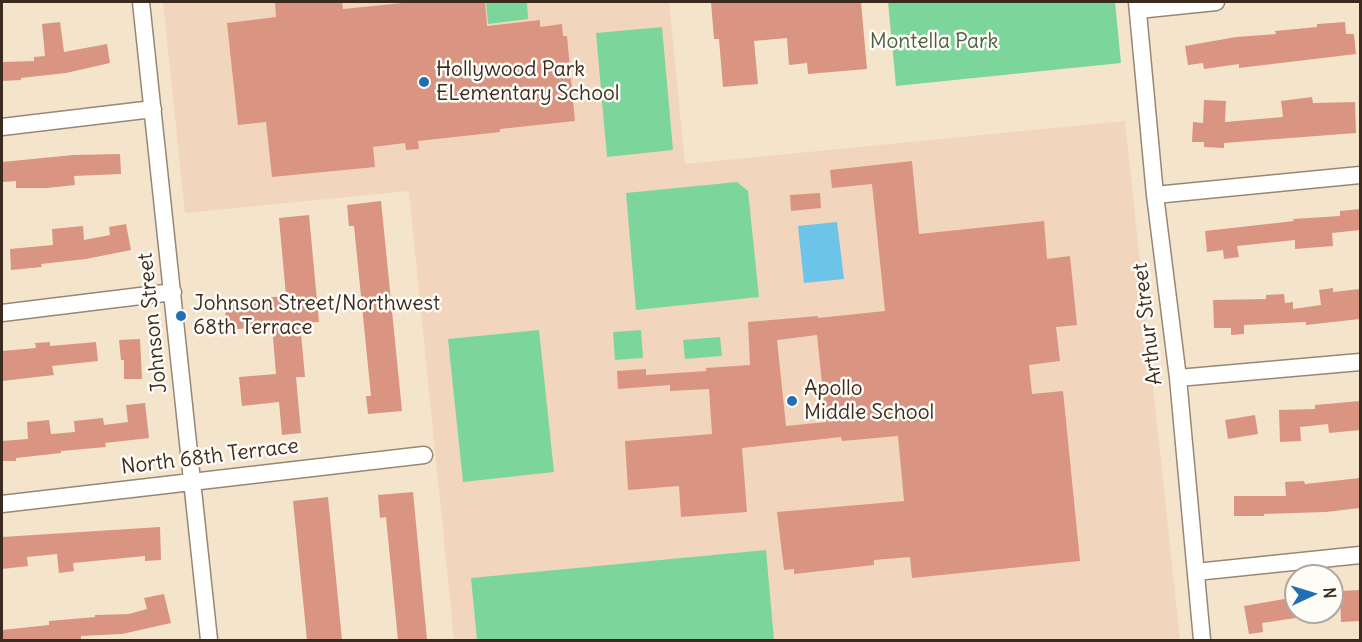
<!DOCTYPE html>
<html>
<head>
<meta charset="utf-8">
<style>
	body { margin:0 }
	#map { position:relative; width:1362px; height:642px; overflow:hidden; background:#f5e4cc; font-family:Delius,sans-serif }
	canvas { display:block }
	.frame { position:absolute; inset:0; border:3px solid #3b2a1e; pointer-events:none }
	.north { position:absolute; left:1284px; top:564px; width:60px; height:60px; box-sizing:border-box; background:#fdfcf7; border:2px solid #afa8a0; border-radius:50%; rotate:86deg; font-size:16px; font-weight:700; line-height:24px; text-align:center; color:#3b2a1e }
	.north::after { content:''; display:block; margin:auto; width:21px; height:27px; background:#1f6fb2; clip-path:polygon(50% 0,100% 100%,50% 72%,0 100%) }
</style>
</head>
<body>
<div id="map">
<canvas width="1362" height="642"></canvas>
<div class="frame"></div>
<div class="north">N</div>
</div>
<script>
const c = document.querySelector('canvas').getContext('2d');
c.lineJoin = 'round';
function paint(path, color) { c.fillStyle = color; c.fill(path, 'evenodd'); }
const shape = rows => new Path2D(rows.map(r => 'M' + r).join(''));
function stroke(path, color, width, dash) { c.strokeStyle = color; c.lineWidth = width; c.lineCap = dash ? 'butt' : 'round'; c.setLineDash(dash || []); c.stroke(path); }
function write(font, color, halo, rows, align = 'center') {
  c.font = font + ' Delius,sans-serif'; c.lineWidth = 5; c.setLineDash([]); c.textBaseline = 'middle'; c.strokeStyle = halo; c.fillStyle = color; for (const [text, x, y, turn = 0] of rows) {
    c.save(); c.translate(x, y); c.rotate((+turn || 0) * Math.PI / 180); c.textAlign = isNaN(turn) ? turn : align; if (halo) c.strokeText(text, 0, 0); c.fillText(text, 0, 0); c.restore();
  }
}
const built = shape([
	[163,2,669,2,685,164,1125,121,1180,640,454,640,409,191,185,213]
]);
const green = shape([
	[486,2,527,2,528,19,488,24],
	[888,2,1115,2,1121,63,896,86],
	[662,27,673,150,607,157,596,33],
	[737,182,748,191,759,297,636,310,626,193],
	[539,330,554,472,463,482,448,339],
	[641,330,643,358,615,360,613,332],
	[720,337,722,356,685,359,683,340],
	[766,550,774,640,477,640,471,578]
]);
const water = shape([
	[837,222,844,279,804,283,798,226]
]);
const building = shape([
	[275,2,342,2,343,9,413,2,485,2,487,26,540,20,540,27,562,24,563,36,567,36,575,121,500,129,500,132,418,141,419,149,406,150,405,143,373,147,375,167,272,177,266,122,238,125,227,23,276,17],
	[711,2,861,2,867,69,808,74,807,63,789,65,787,38,754,41,758,84,723,87,719,39,714,39],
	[60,22,64,52,107,44,110,63,66,73,21,78,21,80,2,81,2,62,34,61,34,57,45,56,42,24],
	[1345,22,1346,34,1354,34,1356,54,1239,68,1239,64,1204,69,1203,63,1188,65,1185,46,1236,37,1276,34,1275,31,1317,27,1317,24],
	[1312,97,1313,103,1355,102,1356,133,1224,143,1224,148,1204,147,1204,142,1192,142,1193,122,1203,123,1204,100,1226,101,1225,122,1283,117,1281,101],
	[120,154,121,174,74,176,75,185,47,188,16,188,16,181,2,182,2,162,73,155],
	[912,161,919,234,1044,221,1047,259,1070,256,1077,325,1056,327,1060,361,1029,365,1032,394,1063,391,1080,561,912,578,910,557,874,560,874,565,794,574,794,569,784,570,777,512,904,501,898,436,842,441,841,437,742,448,747,512,681,517,679,486,628,490,625,441,712,434,709,389,670,391,670,385,618,389,617,371,646,369,646,375,706,371,706,368,750,365,748,322,818,316,818,318,885,311,872,184,832,188,830,170],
	[817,335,826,422,786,426,777,340],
	[820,193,821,208,791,211,790,195],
	[381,201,402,411,368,414,366,396,371,396,354,226,349,226,347,205],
	[1360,209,1360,230,1332,233,1333,246,1295,249,1295,240,1237,246,1239,257,1224,259,1223,250,1207,252,1205,231,1294,221,1293,219,1340,216,1340,211],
	[309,215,319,322,300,323,305,377,296,377,301,433,282,435,279,402,242,406,239,377,276,374,272,326,227,330,224,301,286,296,279,218],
	[126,224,131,250,86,259,41,264,42,267,11,270,10,249,53,245,52,229,83,226,84,240,110,235,109,227],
	[1333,288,1333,292,1360,289,1360,319,1306,325,1306,322,1244,325,1244,334,1231,335,1231,328,1214,328,1213,300,1266,299,1266,295,1284,294,1285,303,1293,302,1293,309,1321,305,1319,290],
	[140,339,142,379,124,379,124,360,121,360,119,340],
	[50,342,50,346,96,342,98,361,52,366,54,375,2,381,2,351,36,348,35,343],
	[1360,401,1360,430,1329,433,1328,424,1300,427,1301,441,1280,442,1279,410,1315,409,1315,405],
	[145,403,149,438,105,443,106,447,61,451,61,453,16,458,16,461,2,461,2,441,28,439,27,422,49,420,51,434,75,432,74,421,103,418,104,425,128,422,126,405],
	[1255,415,1258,434,1228,439,1225,420],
	[1360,478,1360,508,1326,512,1264,514,1264,516,1234,516,1234,496,1286,496,1285,482,1304,481,1305,484],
	[413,492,427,640,398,640,386,517,380,518,378,495],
	[328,497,342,640,307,640,293,501],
	[160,527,161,560,145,561,145,556,73,563,74,571,59,573,57,554,27,557,28,566,2,569,2,537],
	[1360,590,1360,621,1341,622,1340,591],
	[164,594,171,623,122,634,81,636,81,640,2,640,2,630,49,625,49,621,95,617,95,615,129,614,147,609,144,598],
	[1296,597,1296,618,1262,623,1263,632,1249,634,1244,606]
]);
const minor = shape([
	[141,2,209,640],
	[1137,2,1155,195,1178,378,1202,640],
	[1138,10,1216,2],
	[2,127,153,109],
	[1155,195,1360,175],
	[2,313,173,292],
	[1178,378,1360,362],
	[2,504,424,455],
	[1196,572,1360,555]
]);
const markers = [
	[424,82,6,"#1f6fb2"],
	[181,316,6,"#1f6fb2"],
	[792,401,6,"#1f6fb2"]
];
const parkNames = [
	["Montella Park",934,42]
];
const poiNames = [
	["Hollywood Park",436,70],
	["ELementary School",436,94],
	["Johnson Street/Northwest",193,304],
	["68th Terrace",193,328],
	["Apollo",804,389],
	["Middle School",804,413]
];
const streetNames = [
	["Johnson Street",153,323,-96],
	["Arthur Street",1148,324,-97],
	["North 68th Terrace",210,457,-7]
];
paint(built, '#f2d5bd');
paint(green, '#7cd69c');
paint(water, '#6cc4e9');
paint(building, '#d99582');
stroke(minor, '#988775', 19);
stroke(minor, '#fff', 16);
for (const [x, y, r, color] of markers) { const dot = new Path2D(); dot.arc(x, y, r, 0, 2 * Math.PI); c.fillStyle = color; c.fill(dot); stroke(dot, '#fdfcf7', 2); }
write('21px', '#4e5e44', '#fdfcf7', parkNames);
write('21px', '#3b2a1e', '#fdfcf7', poiNames, 'left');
write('21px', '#3b2a1e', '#fdfcf7', streetNames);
</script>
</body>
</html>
